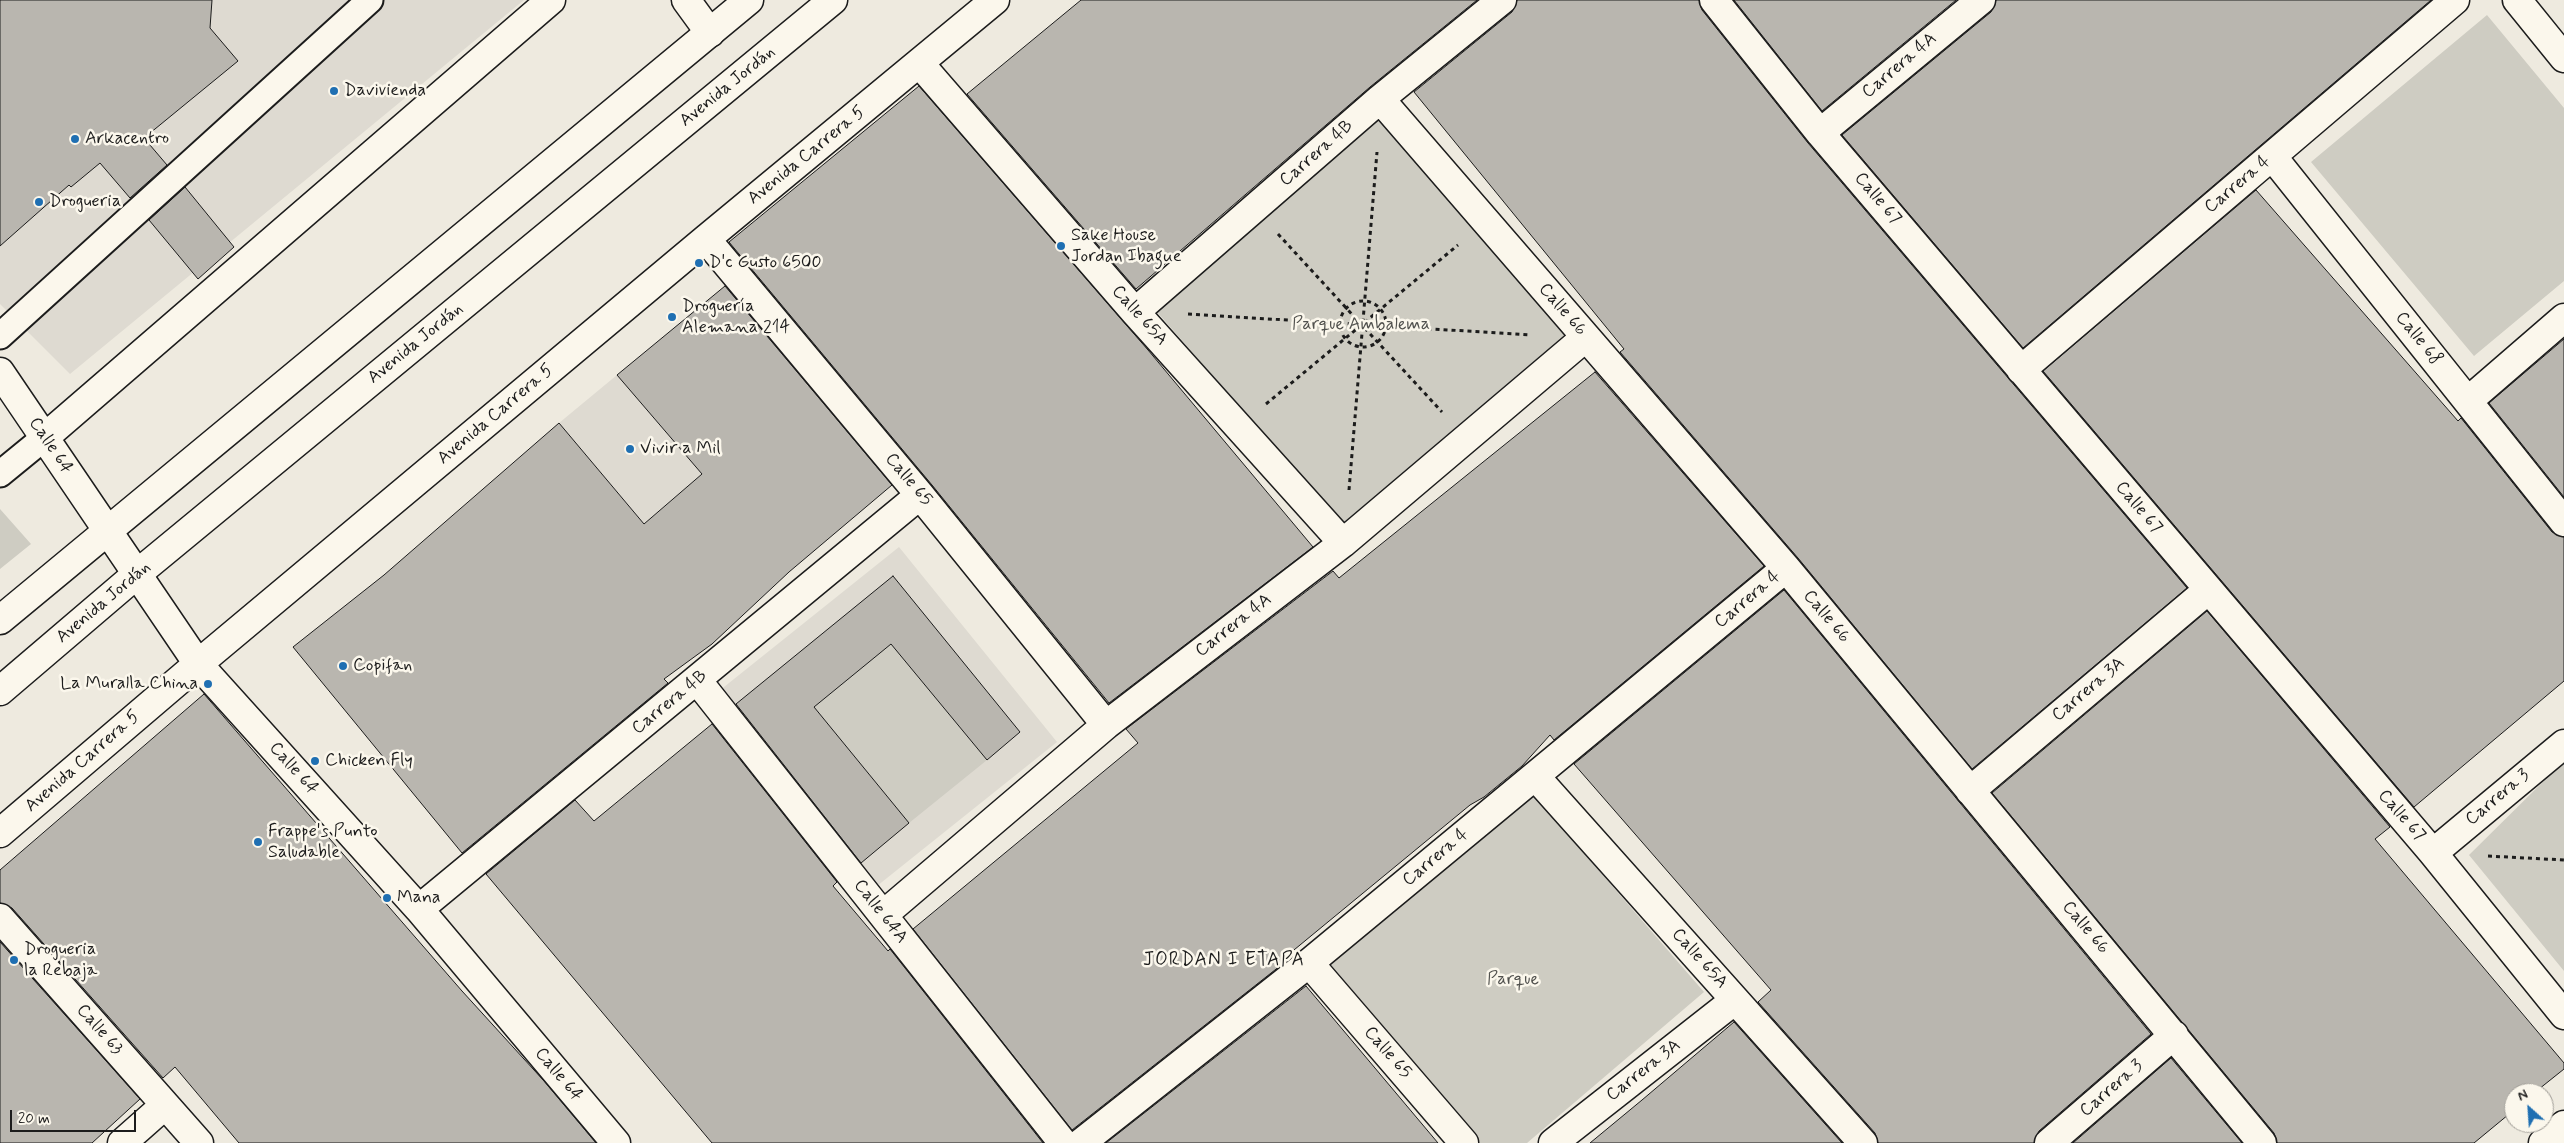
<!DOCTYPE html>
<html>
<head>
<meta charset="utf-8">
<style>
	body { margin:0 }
	#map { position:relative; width:2564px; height:1143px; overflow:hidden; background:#eeeadf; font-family:Mynerve,sans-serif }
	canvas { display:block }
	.north { position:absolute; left:2504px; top:1083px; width:50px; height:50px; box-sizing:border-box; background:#fbf7ec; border:1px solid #a29f99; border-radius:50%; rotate:334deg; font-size:14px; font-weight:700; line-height:20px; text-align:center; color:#1c1c1c }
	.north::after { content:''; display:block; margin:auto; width:18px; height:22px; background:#1f6fb2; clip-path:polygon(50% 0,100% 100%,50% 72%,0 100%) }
	.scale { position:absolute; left:10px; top:1110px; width:126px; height:22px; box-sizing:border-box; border:2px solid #1c1c1c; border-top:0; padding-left:6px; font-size:15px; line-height:18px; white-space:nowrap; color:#1c1c1c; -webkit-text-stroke:4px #fbf7ec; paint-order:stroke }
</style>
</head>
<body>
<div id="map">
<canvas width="2564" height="1143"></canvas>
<div class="north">N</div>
<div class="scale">20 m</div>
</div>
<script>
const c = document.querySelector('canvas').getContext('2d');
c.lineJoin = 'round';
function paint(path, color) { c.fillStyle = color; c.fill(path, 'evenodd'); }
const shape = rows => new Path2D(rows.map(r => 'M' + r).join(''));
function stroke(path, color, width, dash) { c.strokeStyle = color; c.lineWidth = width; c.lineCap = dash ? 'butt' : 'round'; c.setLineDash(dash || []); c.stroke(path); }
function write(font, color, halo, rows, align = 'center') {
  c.font = font + ' Mynerve,sans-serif'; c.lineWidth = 5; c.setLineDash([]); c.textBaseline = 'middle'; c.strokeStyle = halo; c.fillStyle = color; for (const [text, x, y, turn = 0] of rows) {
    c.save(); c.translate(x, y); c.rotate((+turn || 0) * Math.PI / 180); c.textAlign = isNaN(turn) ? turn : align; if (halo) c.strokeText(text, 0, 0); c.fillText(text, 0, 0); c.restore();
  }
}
const built = shape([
	[0,0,524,0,70,374,0,304],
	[617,375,702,474,644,524,559,423],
	[899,547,1057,742,872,890,714,695]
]);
const green = shape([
	[2487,15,2564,108,2564,281,2474,356,2311,162],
	[1380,115,1571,338,1346,528,1157,312],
	[0,509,31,544,0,569],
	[891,644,987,760,909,823,814,707],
	[2564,761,2564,971,2469,855],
	[1530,791,1704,992,1527,1143,1478,1143,1326,966]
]);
const building = shape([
	[0,0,212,0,210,28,238,61,144,138,167,165,130,198,100,163,71,187,69,185,0,246,0,0],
	[1081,0,1477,0,1370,87,1136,289,967,94,1081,0],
	[1517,0,1699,0,1702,10,1808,143,2187,588,1972,769,1798,558,1620,352,1624,349,1414,92,1512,12,1517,0],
	[1734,0,1956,0,1822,111,1734,0],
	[1996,0,2431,0,2023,348,1842,135,1991,12,1996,0],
	[919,86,1148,350,1313,547,1109,703,932,485,729,242,919,86],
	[185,187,234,247,198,279,149,220,185,187],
	[2256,190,2458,421,2461,418,2552,532,2564,537,2564,681,2414,807,2043,371,2256,190],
	[725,286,892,485,789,572,712,644,664,679,668,683,462,853,293,647,384,575,559,423,644,524,702,474,617,375,725,286],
	[2564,339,2564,497,2489,403,2564,339],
	[1595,372,1764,566,1554,740,1550,735,1522,766,1484,797,1470,805,1283,959,1285,962,1072,1130,913,929,1138,743,1126,729,1333,571,1339,578,1595,372],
	[893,576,1020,732,987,760,891,644,814,707,909,823,861,863,736,704,893,576],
	[1784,590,2151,1034,2039,1131,2034,1143,1878,1143,1875,1133,1758,1002,1771,990,1574,764,1784,590],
	[2207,611,2390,827,2375,839,2564,1063,2564,1069,2534,1093,2514,1093,2514,1110,2474,1143,2277,1143,2274,1133,1992,793,2207,611],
	[204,694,462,991,544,1081,596,1143,239,1143,175,1067,163,1078,12,908,0,903,0,870,204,694],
	[712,724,837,882,833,886,888,951,890,949,1043,1143,712,1143,486,874,575,800,594,821,712,724],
	[0,942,140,1099,92,1143,0,1143,0,942],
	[1306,986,1438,1143,1106,1143,1306,986],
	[1734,1022,1842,1143,1590,1143,1642,1100,1734,1022],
	[2171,1058,2242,1143,2073,1143,2171,1058]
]);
const path = shape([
	[1278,234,1442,412],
	'1340 324a23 23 0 1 1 46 0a23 23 0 1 1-46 0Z',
	[1188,314,1531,335],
	[1266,404,1458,245],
	[1349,490,1377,152],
	[2488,856,2564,860]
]);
const service = shape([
	[0,336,370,0],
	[0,474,44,438]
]);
const minor = shape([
	[686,0,710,33],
	[1714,0,1820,133,2433,853,2564,1015],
	[2517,0,2564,58],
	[920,64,1135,312,1343,543],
	[1380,99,1786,568,2262,1143],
	[1820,133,1981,0],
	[2272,156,2564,522],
	[706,239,920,495,1106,725],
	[1135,312,1380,99,1502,0],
	[2021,370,2455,0],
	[0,372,198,664,419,909,616,1143],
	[2468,401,2564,318],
	[44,438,551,0],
	[697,680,1063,1143],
	[1535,776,1863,1143],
	[1970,791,2208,590],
	[0,833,198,664,706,239,995,0],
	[2433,853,2564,744],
	[419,909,920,495],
	[883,915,1106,725,1343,543,1586,337],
	[0,918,199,1143],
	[1309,963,1464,1143],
	[122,1143,165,1105],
	[1081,1143,1309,963,1786,568],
	[1553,1143,1735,1000],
	[2049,1143,2174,1035]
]);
const tertiary = shape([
	[2543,1143,2564,1125]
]);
const primary = shape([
	[0,620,749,0],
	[0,691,137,574,833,0]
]);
const markers = [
	[334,91,5,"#1f6fb2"],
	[75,139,5,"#1f6fb2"],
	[39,202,5,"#1f6fb2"],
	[1061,246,5,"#1f6fb2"],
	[699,263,5,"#1f6fb2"],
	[672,317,5,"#1f6fb2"],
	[630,449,5,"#1f6fb2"],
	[343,666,5,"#1f6fb2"],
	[208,684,5,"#1f6fb2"],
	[315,761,5,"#1f6fb2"],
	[258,842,5,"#1f6fb2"],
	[387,898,5,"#1f6fb2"],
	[14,960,5,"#1f6fb2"]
];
const streetNames = [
	["Carrera 4A",1900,66,-40],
	["Avenida Jordán",728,87,-39],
	["Carrera 4B",1317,154,-41],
	["Avenida Carrera 5",807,156,-39],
	["Carrera 4",2238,185,-40],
	["Calle 67",1877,199,50],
	["Calle 66",1562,310,49],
	["Calle 65A",1139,316,48],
	["Calle 68",2418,339,51],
	["Avenida Jordán",416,344,-39],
	["Avenida Carrera 5",496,415,-40],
	["Calle 64",50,446,56],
	["Calle 65",908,480,50],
	["Calle 67",2138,508,50],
	["Carrera 4",1748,600,-40],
	["Avenida Jordán",104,603,-40],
	["Calle 66",1826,617,50],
	["Carrera 4A",1234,626,-38],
	["Carrera 3A",2089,690,-40],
	["Carrera 4B",670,703,-39],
	["Avenida Carrera 5",83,762,-41],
	["Calle 64",293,769,48],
	["Carrera 3",2498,798,-40],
	["Calle 67",2401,816,49],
	["Carrera 4",1436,858,-40],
	["Calle 64A",880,912,52],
	["Calle 66",2085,928,50],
	["Calle 65A",1699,959,48],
	["Calle 63",99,1030,49],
	["Calle 65",1387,1053,49],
	["Carrera 3A",1644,1071,-38],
	["Calle 64",558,1075,50],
	["Carrera 3",2112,1089,-41]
];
const poiNames = [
	["Davivienda",344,91],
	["Arkacentro",85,139],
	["Drogueria",49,202],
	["Sake House",1071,236],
	["Jordan Ibague",1071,257],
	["D'c Gusto 6500",709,263],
	["Droguería",682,307],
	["Alemana 214",682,328],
	["Vivir a Mil",640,449],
	["Copifan",353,666],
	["La Muralla China",198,684,"right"],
	["Chicken Fly",325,761],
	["Frappe's Punto",268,832],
	["Saludable",268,853],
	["Mana",397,898],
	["Drogueria",24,950],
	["la Rebaja",24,971]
];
const parkNames = [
	["Parque Ambalema",1361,325],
	["Parque",1513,980]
];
const neighbourhoodNames = [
	["JORDAN I ETAPA",1224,961]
];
paint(built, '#dedad1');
paint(green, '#ceccc2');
paint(building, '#b9b6af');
stroke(building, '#1c1c1c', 1);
stroke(service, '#1c1c1c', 29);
stroke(minor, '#1c1c1c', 31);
stroke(tertiary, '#1c1c1c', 31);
stroke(primary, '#1c1c1c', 31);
stroke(path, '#1c1c1c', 3, [4, 4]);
stroke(service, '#fbf7ec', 25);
stroke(minor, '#fbf7ec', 28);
stroke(tertiary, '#fbf7ec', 28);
stroke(primary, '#fbf7ec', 28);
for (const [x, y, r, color] of markers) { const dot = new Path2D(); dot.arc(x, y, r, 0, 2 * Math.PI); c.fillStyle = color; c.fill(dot); stroke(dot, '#fbf7ec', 2); }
write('18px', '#1c1c1c', '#fbf7ec', streetNames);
write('18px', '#1c1c1c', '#fbf7ec', poiNames, 'left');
write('18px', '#51514e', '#fbf7ec', parkNames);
c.letterSpacing = '1px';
write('19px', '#1c1c1c', '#fbf7ec', neighbourhoodNames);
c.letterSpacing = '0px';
</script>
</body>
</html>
